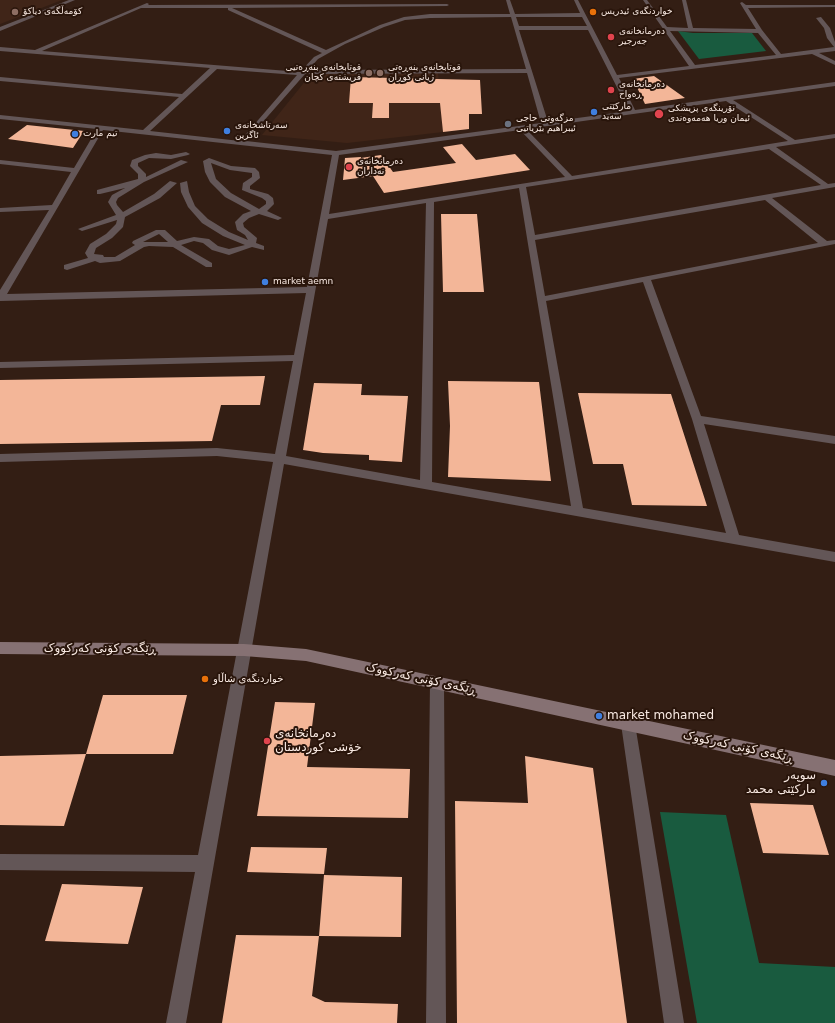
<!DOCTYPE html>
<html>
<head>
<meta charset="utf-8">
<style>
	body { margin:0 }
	canvas { display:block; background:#331e14 }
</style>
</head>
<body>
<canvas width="835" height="1023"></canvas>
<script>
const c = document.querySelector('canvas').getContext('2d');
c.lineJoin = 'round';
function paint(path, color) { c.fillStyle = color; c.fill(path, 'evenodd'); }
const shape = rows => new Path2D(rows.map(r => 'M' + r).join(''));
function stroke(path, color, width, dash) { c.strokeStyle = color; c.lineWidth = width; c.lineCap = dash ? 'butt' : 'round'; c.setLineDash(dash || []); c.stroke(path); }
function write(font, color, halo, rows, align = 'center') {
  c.font = font + ' "DejaVu Sans",Vazirmatn,sans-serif'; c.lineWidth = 4; c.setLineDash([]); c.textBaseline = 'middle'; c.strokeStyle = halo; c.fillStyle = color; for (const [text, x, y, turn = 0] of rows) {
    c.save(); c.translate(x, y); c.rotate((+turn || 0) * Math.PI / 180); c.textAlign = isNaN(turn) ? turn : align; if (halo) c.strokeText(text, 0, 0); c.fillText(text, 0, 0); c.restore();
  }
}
const built = shape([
	[0,0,62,0,0,24],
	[438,73,443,132,347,143,262,135,311,74]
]);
const forest = shape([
	[678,31,693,33,752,33,766,51,699,59],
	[660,812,726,815,759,963,835,967,835,1023,697,1023]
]);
const building = shape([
	[654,76,685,98,645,104,633,79],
	[351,77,480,80,482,114,469,114,469,129,443,132,440,103,389,103,389,118,372,118,373,103,349,103],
	[27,125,84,131,73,148,8,139],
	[462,144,476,160,515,154,530,170,384,193,373,176,343,180,345,158,361,157,361,158,381,155,393,172,456,163,443,147],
	[441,214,477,214,484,292,443,292],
	[265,376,260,405,221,405,212,441,0,444,0,380],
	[448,381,539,382,551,481,448,477,450,426],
	[314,383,362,384,361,395,408,396,402,462,369,460,369,455,323,453,303,450],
	[578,393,671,394,707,506,632,505,623,464,593,464],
	[103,695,187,695,173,754,86,754],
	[275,702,315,703,307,767,410,769,408,818,257,816],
	[86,754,64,826,0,825,0,756],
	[525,756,593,768,627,1023,457,1023,455,801,528,803],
	[750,803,813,805,829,855,763,853],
	[251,847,327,848,324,874,247,872],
	[324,875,402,877,401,937,319,936],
	[62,884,143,887,128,944,45,941],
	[236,935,319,936,312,996,325,1002,398,1004,397,1023,222,1023]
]);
const street = shape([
	[69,0,75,0,0,31,0,27,69,0],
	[506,0,510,0,515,14,580,13,574,0,578,0,617,75,689,66,643,0,647,0,667,27,688,28,682,0,686,0,693,28,756,29,740,3,742,2,746,5,835,5,835,7,748,8,762,30,781,54,834,47,827,38,824,28,816,18,821,17,830,28,835,42,835,51,819,53,835,61,835,65,812,54,619,78,635,110,835,82,835,86,733,100,795,140,835,134,835,138,776,147,828,184,835,183,835,187,772,198,827,241,835,240,835,244,651,280,701,416,835,436,835,444,704,424,739,535,835,552,835,562,284,464,186,1023,166,1023,195,872,0,870,0,854,198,855,273,462,217,456,0,462,0,454,217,448,275,454,293,361,0,368,0,362,294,355,306,293,0,301,0,290,49,210,0,212,0,208,52,205,71,172,0,164,0,160,74,168,97,129,0,119,0,115,143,130,179,97,0,81,0,77,182,94,210,68,0,51,0,47,35,50,147,3,149,4,148,5,447,4,449,5,447,6,232,8,326,50,380,25,404,17,430,14,510,14,506,0],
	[141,8,228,8,228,10,322,53,314,57,300,72,42,51,141,8],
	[511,17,526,69,308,70,318,59,345,44,384,27,405,20,430,18,511,17],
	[516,17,582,17,587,26,519,26,516,17],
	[519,30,588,30,629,111,548,122,519,30],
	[670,31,758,33,776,55,695,65,670,31],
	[217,69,297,75,240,141,150,131,217,69],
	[527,73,541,123,336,151,246,141,305,74,527,73],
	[726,101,788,141,572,176,526,129,726,101],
	[103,130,332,155,307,287,7,294,103,130],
	[520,130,565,177,329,214,339,155,520,130],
	[769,149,821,185,535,235,526,187,769,149],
	[519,188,527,238,571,506,432,482,434,202,519,188],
	[765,200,818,243,545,296,535,240,765,200],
	[426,203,420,480,286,456,328,219,426,203],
	[643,282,692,419,726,533,583,508,546,301,643,282],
	[186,152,190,154,188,155,171,159,149,158,138,163,138,166,146,174,146,177,181,160,188,162,144,182,118,198,116,202,117,205,123,212,154,194,170,181,177,183,160,198,125,217,123,227,112,238,96,248,94,254,103,255,104,257,115,257,135,245,132,243,133,241,156,230,165,230,177,241,194,237,209,239,218,246,229,249,245,245,223,236,202,223,188,207,181,192,180,183,187,181,189,192,195,206,208,219,229,232,248,240,245,235,237,230,235,222,243,214,251,211,225,197,210,182,205,172,203,161,209,158,231,166,255,168,259,172,260,178,250,186,250,189,268,194,273,198,274,204,267,211,282,218,278,220,259,214,249,218,243,223,244,227,257,238,256,243,264,246,264,250,252,247,229,255,212,250,203,243,194,241,181,245,212,263,212,267,206,267,173,247,149,246,144,247,120,261,100,263,95,261,67,270,64,269,64,265,88,258,85,253,90,244,106,234,116,224,117,220,82,231,78,229,116,215,108,202,112,195,125,188,100,194,97,194,97,190,138,179,138,174,130,166,132,160,145,155,156,153,171,155,186,152],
	[211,163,230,170,252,173,252,177,243,183,242,190,262,198,266,201,266,204,259,209,231,193,216,179,211,163],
	[159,234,168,242,143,242,159,234],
	[437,676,442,678,444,683,446,1023,426,1023,430,683,432,678,437,676],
	[628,717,633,719,635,724,684,1023,664,1023,621,724,623,719,628,717]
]);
const secondary = shape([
	[0,642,244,644,306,649,835,760,835,776,306,661,244,656,0,654,0,642]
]);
const markers = [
	[15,12,4,"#8d6e63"],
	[593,12,4,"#e8710a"],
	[611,37,4,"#e0444e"],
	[369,73,4,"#8d6e63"],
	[380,73,4,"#8d6e63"],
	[611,90,4,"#e0444e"],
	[594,112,4,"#3f7fe0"],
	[659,114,5,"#e0444e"],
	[508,124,4,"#6b7280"],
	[227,131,4,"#3f7fe0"],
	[75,134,4,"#3f7fe0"],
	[349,167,4,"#e0444e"],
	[265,282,4,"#3f7fe0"],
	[205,679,4,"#e8710a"],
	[599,716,4,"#3f7fe0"],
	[267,741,4,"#e0444e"],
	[824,783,4,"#3f7fe0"]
];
const farPoinames = [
	["کۆمەڵگەی دیاکۆ",23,12],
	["خواردنگەی ئیدریس",601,12],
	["دەرمانخانەی",619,32],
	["جەرجیر",619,42],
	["قوتابخانەی بنەڕەتیی",361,68,"right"],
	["فریشتەی کچان",361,78,"right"],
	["قوتابخانەی بنەڕەتی",388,68],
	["ژیانی کوڕان",388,78],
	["دەرمانخانەی",619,85],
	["ڕەواح",619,95],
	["مارکێتی",602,107],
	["سەید",602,117],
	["نۆرینگەی پزیشکی",668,109],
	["ئیمان وریا هەمەوەندی",668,119],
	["مزگەوتی حاجی",516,119],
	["ئیبراهیم بێریاتیی",516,129],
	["سەرتاشخانەی",235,126],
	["ئاگرین",235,136],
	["تیم مارت",83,134],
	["دەرمانخانەی",357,162],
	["نەداران",357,172],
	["market aemn",273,282]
];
const poiNames = [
	["خواردنگەی شاڵاو",213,679]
];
const nearStreetnames = [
	["ڕێگەی کۆنی کەرکووک",100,649],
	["ڕێگەی کۆنی کەرکووک",421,679,12],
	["ڕێگەی کۆنی کەرکووک",738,747,12]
];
const nearPoinames = [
	["market mohamed",607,716],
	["دەرمانخانەی",275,734],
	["خۆشی کوردستان",275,748],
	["سوپەر",816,776,"right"],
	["مارکێتی محمد",816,790,"right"]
];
paint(built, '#402518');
paint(forest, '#195b3f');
paint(building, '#f3b698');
paint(street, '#635657');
paint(secondary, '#867173');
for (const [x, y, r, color] of markers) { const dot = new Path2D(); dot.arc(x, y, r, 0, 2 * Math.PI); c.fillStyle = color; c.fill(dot); stroke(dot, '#29150b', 1.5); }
write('9px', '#f9eae3', '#29150b', farPoinames, 'left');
write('10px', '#f9eae3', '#29150b', poiNames, 'left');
write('12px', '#f9eae3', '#29150b', nearStreetnames);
write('12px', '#f9eae3', '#29150b', nearPoinames, 'left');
</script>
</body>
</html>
